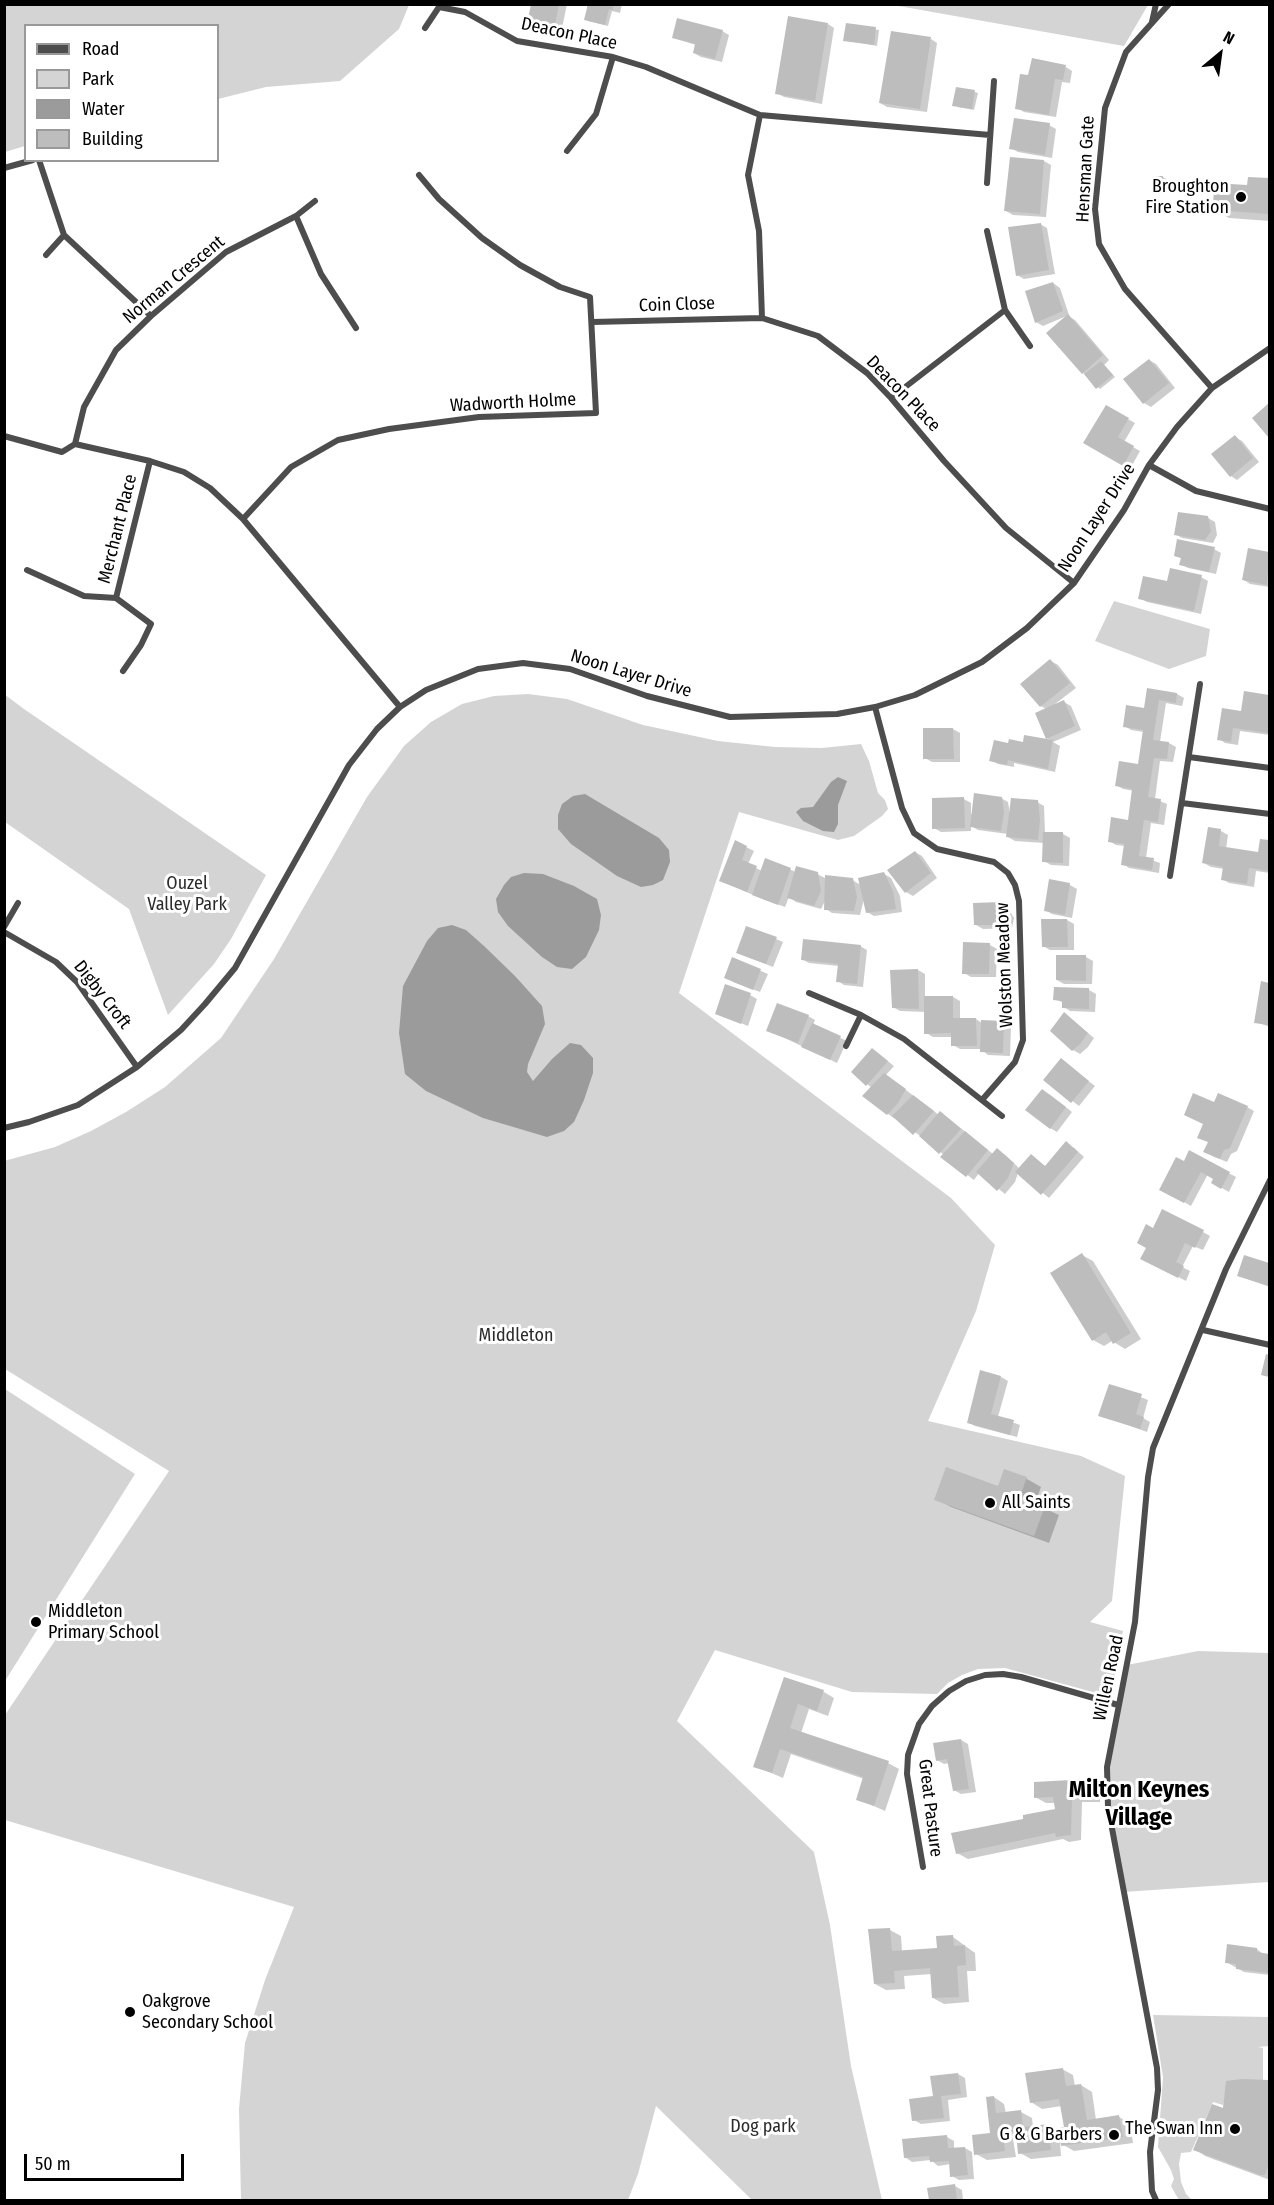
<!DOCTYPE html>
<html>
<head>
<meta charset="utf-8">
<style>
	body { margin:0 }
	#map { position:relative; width:1274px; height:2205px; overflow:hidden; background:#fff; font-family:"Fira Sans Condensed",sans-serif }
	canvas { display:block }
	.frame { position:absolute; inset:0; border:6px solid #000; pointer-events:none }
	.legend { position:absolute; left:24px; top:24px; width:195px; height:138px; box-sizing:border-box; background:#fff; border:2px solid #999; margin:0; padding:8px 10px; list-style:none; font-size:18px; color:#000 }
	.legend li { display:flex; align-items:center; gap:12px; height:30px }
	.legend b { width:30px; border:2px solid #999 }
	.north { position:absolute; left:1190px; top:24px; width:60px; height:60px; -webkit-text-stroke:4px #fff; paint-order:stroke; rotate:29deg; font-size:16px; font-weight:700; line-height:24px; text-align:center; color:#000 }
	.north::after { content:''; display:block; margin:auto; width:21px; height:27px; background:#000; clip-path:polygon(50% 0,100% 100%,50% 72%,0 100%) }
	.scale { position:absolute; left:24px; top:2154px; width:160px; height:27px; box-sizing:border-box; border:3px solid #000; border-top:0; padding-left:8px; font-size:18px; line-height:21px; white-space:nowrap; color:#000; -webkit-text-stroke:4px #fff; paint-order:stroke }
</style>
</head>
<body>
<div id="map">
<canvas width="1274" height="2205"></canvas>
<div class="frame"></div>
<ul class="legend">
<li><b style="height:8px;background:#4d4d4d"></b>Road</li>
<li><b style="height:16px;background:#d4d4d4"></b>Park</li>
<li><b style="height:16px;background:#9b9b9b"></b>Water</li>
<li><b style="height:16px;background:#bdbdbd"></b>Building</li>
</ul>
<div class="north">N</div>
<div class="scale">50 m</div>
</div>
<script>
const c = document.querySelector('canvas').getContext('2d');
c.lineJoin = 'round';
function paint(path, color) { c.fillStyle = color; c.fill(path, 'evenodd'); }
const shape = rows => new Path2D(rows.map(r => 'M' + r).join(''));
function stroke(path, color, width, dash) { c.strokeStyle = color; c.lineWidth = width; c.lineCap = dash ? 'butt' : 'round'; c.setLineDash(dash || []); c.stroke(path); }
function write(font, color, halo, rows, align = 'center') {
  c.font = font + ' "Fira Sans Condensed",sans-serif'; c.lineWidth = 6; c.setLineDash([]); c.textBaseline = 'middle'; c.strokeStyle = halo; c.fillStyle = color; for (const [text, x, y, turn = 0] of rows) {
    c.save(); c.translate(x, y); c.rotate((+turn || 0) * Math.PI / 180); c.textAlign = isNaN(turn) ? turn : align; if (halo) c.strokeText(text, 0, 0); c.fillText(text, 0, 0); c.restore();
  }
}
const green = shape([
	[4,5,5,4,409,5,399,29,340,81,266,87,218,99,218,26,26,26,25,146,5,152],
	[893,5,1148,4,1148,5,1124,46],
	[1114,601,1210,629,1206,656,1169,669,1095,641],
	[4,694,24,709,266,875,231,939,214,964,168,1015,129,909,5,822],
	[528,694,567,699,643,725,718,741,775,747,822,748,861,744,869,761,878,793,885,800,888,809,882,816,854,836,838,840,739,812,679,993,951,1198,995,1245,976,1311,928,1421,1081,1456,1125,1476,1112,1601,1090,1622,1123,1631,1111,1697,1005,1668,978,1669,962,1675,948,1683,937,1694,852,1692,715,1650,677,1721,814,1852,830,1925,851,2066,882,2200,752,2200,656,2106,638,2174,628,2200,241,2200,239,2109,245,2043,265,1980,294,1907,5,1820,5,1715,169,1471,5,1369,4,1161,55,1147,91,1131,126,1112,165,1087,221,1038,274,959,367,797,404,746,431,722,462,704,494,696],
	[5,1389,135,1474,5,1681],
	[1198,1651,1269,1653,1269,1882,1124,1892,1106,1775,1127,1665],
	[1153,2015,1269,2017,1269,2046,1258,2047,1263,2048,1263,2082,1227,2081,1223,2108,1223,2105,1213,2102,1191,2152,1181,2153,1179,2164,1181,2182,1186,2194,1192,2200,1179,2200,1176,2195,1171,2186,1174,2179,1171,2170,1158,2147,1163,2077]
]);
const water = shape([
	[838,777,847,781,838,805,838,824,834,832,823,831,803,821,796,812,801,808,813,807,831,782],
	[585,794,659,838,669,850,670,862,663,880,653,885,641,887,617,876,571,844,558,829,558,815,562,804,573,796],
	[524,873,543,874,574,886,597,899,601,915,599,930,586,957,572,969,557,967,542,957,508,926,498,912,496,899,504,885,511,877],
	[452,925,466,930,484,946,515,976,542,1006,545,1024,528,1064,527,1072,533,1081,552,1059,570,1043,581,1045,593,1058,593,1073,584,1100,574,1122,564,1131,547,1137,483,1118,426,1091,405,1074,399,1033,403,986,427,941,438,928]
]);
const shadow = shape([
	[532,4,567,4,561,33,536,27,529,23],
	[587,4,622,4,620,13,612,11,608,26,588,21],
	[828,24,834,28,822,104,784,97,777,93],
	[847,24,879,30,877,46,845,40],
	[722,31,729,35,722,62,701,57,694,53,696,45,674,38],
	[931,39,937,43,927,112,887,107,880,103],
	[1066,67,1072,71,1070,83,1062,82,1056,117,1024,112,1017,108],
	[975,92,978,93,974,110,957,107],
	[1049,125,1056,129,1052,158,1018,152,1011,148],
	[1044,161,1051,165,1046,217,1013,215,1006,211],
	[1163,177,1166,179,1165,189,1153,187],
	[1249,178,1270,179,1270,221,1229,218,1214,209,1249,186],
	[1040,224,1047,228,1055,274,1024,279,1017,275],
	[1053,283,1060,288,1069,315,1043,326,1036,322],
	[1068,316,1075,320,1109,360,1104,365,1115,377,1100,389,1083,373,1048,333],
	[1149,360,1156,364,1175,388,1151,407,1144,403],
	[1106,407,1135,423,1124,442,1140,451,1130,469,1085,442],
	[1235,437,1242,441,1259,462,1237,480,1231,476],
	[1208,518,1215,522,1217,535,1213,543,1182,538,1175,534],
	[1214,549,1221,553,1216,574,1188,568,1181,564,1182,559,1175,555],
	[1249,549,1270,553,1270,587,1250,584,1244,580],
	[1201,577,1208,581,1201,614,1147,602,1140,598,1168,583],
	[1051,661,1058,665,1076,688,1055,704,1064,702,1071,706,1081,730,1053,742,1047,738,1046,709,1041,706],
	[1149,690,1177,694,1184,698,1182,706,1166,703,1160,742,1169,743,1176,747,1173,762,1160,761,1155,799,1167,804,1164,825,1151,823,1146,858,1160,863,1159,873,1129,868,1123,864,1125,846,1116,845,1109,841,1129,821,1134,791,1123,789,1116,785,1139,766,1144,732,1131,730,1125,726,1146,710],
	[1246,693,1270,697,1270,735,1240,731,1238,745,1225,743,1219,739,1243,713],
	[953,729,960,733,960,762,932,762,925,758],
	[1025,736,1053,742,1060,746,1055,772,1014,763,1014,767,998,764,991,760,1009,745,1024,744],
	[1001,798,1008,802,1010,814,1037,802,1044,806,1045,833,1063,834,1070,838,1069,866,1051,865,1044,861,1044,843,1015,841,1008,837,1008,834,978,830,971,826,971,831,941,832,934,828,964,799,971,803,971,814,973,814],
	[1209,829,1221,831,1228,835,1226,849,1259,854,1261,841,1270,842,1270,873,1256,871,1254,887,1229,883,1222,879,1224,869,1211,867,1204,863],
	[736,842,754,851,748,864,762,871,766,860,796,872,817,874,827,879,852,880,861,885,884,874,891,878,900,896,902,912,874,916,867,912,864,899,860,915,832,913,826,909,826,899,821,909,796,902,789,897,785,907,760,898,728,884],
	[915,852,922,856,937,878,913,896,906,892],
	[1051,881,1070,885,1077,889,1072,918,1052,914,1045,910],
	[1000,903,1008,908,1014,918,1012,928,983,929,976,925],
	[1067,920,1074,924,1074,950,1050,950,1043,946],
	[776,939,783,942,773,967,745,956],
	[990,945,997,949,996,977,971,977,964,973],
	[860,946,867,950,863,987,844,985,838,981,839,966,809,963,802,959],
	[1086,957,1093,961,1092,984,1064,984,1057,980],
	[733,959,768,974,760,992,733,982],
	[918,970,925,974,925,998,953,997,960,1001,960,1019,976,1019,982,1023,1004,1022,1011,1026,1010,1056,988,1055,981,1049,960,1049,953,1045,953,1037,933,1037,926,1033,926,1012,900,1011,893,1007],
	[1263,983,1270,984,1270,1027,1256,1022],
	[1089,990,1096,994,1095,1012,1070,1011,1064,1007,1064,1003,1055,999],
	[750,995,757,999,748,1026,716,1013],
	[1065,1014,1094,1038,1088,1047,1080,1054,1073,1050],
	[808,1016,815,1020,813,1025,847,1041,837,1063,768,1030],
	[879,1054,894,1066,886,1075,939,1115,940,1113,947,1117,993,1154,1004,1154,1020,1169,1031,1156,1046,1167,1073,1147,1084,1157,1049,1198,1018,1173,1015,1182,1005,1194,979,1173,974,1180,943,1157,944,1155,922,1137,888,1114,872,1088,867,1084],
	[1061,1060,1095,1086,1079,1106,1045,1080],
	[1049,1094,1072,1112,1057,1132,1050,1128],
	[1215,1104,1247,1107,1254,1111,1237,1151,1231,1154,1227,1162,1212,1156,1209,1142],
	[1190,1152,1236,1177,1229,1192,1213,1183,1215,1178,1208,1174,1191,1206,1161,1189,1184,1163],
	[1154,1230,1203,1232,1210,1236,1203,1250,1193,1246,1182,1267,1190,1271,1186,1281,1149,1262,1148,1247],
	[1082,1255,1093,1261,1141,1339,1125,1349,1112,1341,1104,1346,1093,1340],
	[1270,1262,1270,1287,1239,1276,1269,1264],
	[1001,1377,1008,1381,998,1417,1020,1425,1017,1437,975,1426,968,1422],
	[1110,1385,1148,1400,1143,1418,1150,1422,1147,1432,1100,1415],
	[1005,1471,1027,1479,1041,1487,1035,1504,1059,1515,1049,1543,951,1507,936,1499,999,1488],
	[784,1678,824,1692,834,1698,828,1716,809,1709,801,1733,888,1763,899,1769,885,1811,858,1799,864,1779,791,1754,783,1778,755,1766],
	[961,1740,968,1744,976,1792,961,1794,954,1790,950,1763,944,1764,937,1760],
	[1089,1781,1100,1787,1100,1802,1082,1802,1081,1840,1069,1842,1063,1839,968,1859,957,1853,1057,1811,1055,1803,1046,1803,1035,1797],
	[890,1930,901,1936,902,1952,939,1949,953,1937,975,1953,976,1971,967,1971,969,2002,944,2004,933,1998,932,1974,904,1976,905,1989,886,1990,875,1984],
	[1257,1949,1264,1955,1270,1955,1270,1975,1244,1972,1226,1962],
	[1062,2069,1073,2075,1075,2086,1081,2085,1092,2092,1096,2120,1119,2117,1130,2123,1133,2143,1074,2151,1060,2143,1061,2156,1031,2159,1020,2153,1018,2138,1013,2139,1016,2157,987,2160,976,2154,992,2134,994,2097,1004,2104,1006,2114,1021,2112,1032,2118,1033,2127,1047,2125,1061,2133,1065,2128,1062,2106,1042,2109,1031,2102],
	[958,2074,965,2078,967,2097,948,2100,950,2121,921,2124,914,2120],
	[1268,2081,1270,2180,1205,2156,1195,2149,1224,2111,1228,2083],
	[947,2137,954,2141,954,2149,965,2148,972,2152,974,2179,959,2180,952,2176,951,2164,938,2166,931,2160,912,2162,905,2157],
	[955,2186,962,2190,963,2200,931,2200,929,2190]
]);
const building = shape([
	[531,4,559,4,554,30,527,24],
	[588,4,614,4,613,10,609,9,605,25,584,20],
	[788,16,828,23,815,101,775,94],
	[677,18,723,30,715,59,693,53,695,44,672,38],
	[846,23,876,27,874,45,843,41],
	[891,31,931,37,920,109,879,103],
	[1032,58,1066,65,1063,80,1055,79,1049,115,1015,109,1020,74,1028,75],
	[956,87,975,90,972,109,952,106],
	[1014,118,1050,123,1045,155,1009,149],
	[1010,157,1044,160,1040,214,1004,211],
	[1153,176,1163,176,1162,188,1152,188],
	[1248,177,1269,178,1269,214,1213,210,1214,183,1247,185],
	[1041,223,1049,270,1016,276,1008,227],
	[1053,282,1063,311,1035,323,1025,291],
	[1068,314,1103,355,1082,374,1046,333],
	[1149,359,1169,383,1143,404,1123,379],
	[1101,361,1113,375,1096,389,1084,374],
	[1269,403,1269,438,1252,418],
	[1106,405,1129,418,1118,437,1134,446,1123,466,1083,443],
	[1235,435,1253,458,1230,477,1211,454],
	[1178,512,1208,516,1211,531,1205,540,1174,535],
	[1177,539,1215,547,1209,572,1179,565,1181,558,1174,556],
	[1248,548,1269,552,1267,585,1242,580],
	[1170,568,1202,575,1194,611,1138,599,1143,576,1167,581],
	[1050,659,1070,683,1040,707,1020,684],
	[1147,688,1177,693,1176,703,1159,700,1153,740,1169,742,1167,759,1154,758,1148,797,1161,799,1158,822,1144,820,1139,856,1154,858,1152,870,1121,865,1124,844,1108,842,1111,817,1128,820,1132,789,1115,786,1119,761,1138,764,1143,730,1123,727,1126,705,1144,708],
	[1244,691,1269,695,1269,733,1233,728,1231,742,1217,740,1222,708,1241,711],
	[1064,700,1075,726,1046,739,1035,713],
	[923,728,953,728,954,759,923,759],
	[1024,735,1053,740,1048,769,1008,760,1007,765,989,761,994,740,1008,743,1009,739,1023,742],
	[974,793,1002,797,1004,813,1001,831,970,827],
	[964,797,965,828,932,829,932,798],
	[1011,798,1038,800,1040,820,1038,840,1006,837],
	[1208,827,1221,829,1219,846,1258,852,1260,839,1269,840,1269,871,1249,868,1247,884,1221,880,1223,867,1202,863],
	[1043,832,1063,832,1063,863,1042,862],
	[735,840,747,846,742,860,757,866,747,892,719,881],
	[915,851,931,873,905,893,887,870],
	[765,858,791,868,778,905,752,895],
	[796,866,818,872,821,891,814,906,787,898],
	[884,872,893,891,896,909,866,913,858,878],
	[825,875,853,878,857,897,854,911,824,910],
	[1049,879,1070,883,1065,915,1044,911],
	[1001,902,1008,913,1006,925,974,925,973,903],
	[1041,919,1067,919,1068,947,1042,947],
	[746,926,777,937,766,964,736,953],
	[803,939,861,945,857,984,836,982,838,964,801,960],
	[963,942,990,943,989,974,962,974],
	[1056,955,1086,955,1086,981,1056,980],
	[732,957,761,969,753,990,724,978],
	[918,969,919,1009,892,1008,890,970],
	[1261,981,1269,983,1269,1025,1254,1023],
	[725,984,751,993,741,1024,715,1014],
	[1054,987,1089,988,1089,1009,1062,1008,1062,1001,1053,1000],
	[924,996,953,996,953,1018,976,1018,977,1046,951,1046,951,1033,924,1034],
	[777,1003,809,1015,798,1043,766,1031],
	[1064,1012,1088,1033,1081,1043,1072,1051,1050,1031],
	[981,1020,1004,1021,1003,1053,980,1052],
	[812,1023,841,1036,830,1060,801,1047],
	[872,1048,888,1061,866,1086,851,1072],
	[1061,1058,1089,1081,1071,1103,1043,1080],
	[884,1073,906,1089,898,1103,887,1115,862,1096],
	[1042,1089,1066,1107,1050,1129,1025,1110],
	[1193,1093,1214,1102,1218,1093,1248,1106,1230,1148,1224,1150,1220,1159,1203,1152,1208,1142,1197,1138,1203,1124,1184,1115],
	[913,1095,934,1111,913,1135,892,1116],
	[940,1111,961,1129,939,1154,919,1136],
	[965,1131,988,1150,966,1177,940,1157],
	[1066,1141,1078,1152,1041,1195,1015,1172,1031,1154,1045,1166],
	[997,1148,1014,1163,1008,1178,997,1191,976,1172],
	[1189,1150,1230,1172,1221,1189,1211,1183,1213,1179,1201,1172,1184,1203,1159,1190,1176,1157,1184,1161],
	[1162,1209,1204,1230,1195,1248,1185,1243,1176,1262,1184,1266,1178,1278,1140,1259,1146,1248,1137,1243,1146,1224,1153,1228],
	[1082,1253,1131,1333,1113,1344,1106,1332,1092,1341,1050,1273],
	[1244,1255,1269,1263,1269,1286,1237,1276],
	[1266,1354,1269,1355,1269,1377,1261,1375],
	[980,1370,1001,1376,991,1414,1014,1420,1010,1435,967,1423],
	[1109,1384,1142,1394,1136,1414,1144,1417,1140,1429,1098,1416],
	[946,1467,998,1486,1004,1469,1027,1477,1020,1497,1045,1506,1034,1536,934,1500],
	[784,1677,824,1690,817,1711,798,1704,790,1728,889,1761,874,1806,856,1800,863,1777,780,1749,772,1773,753,1767],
	[961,1739,969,1789,953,1791,947,1759,936,1761,933,1743],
	[1090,1779,1090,1796,1072,1797,1071,1835,1056,1837,1055,1833,956,1854,951,1833,1023,1819,1023,1815,1055,1809,1053,1797,1034,1798,1034,1782],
	[890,1928,892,1951,937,1948,936,1936,953,1935,954,1946,965,1945,966,1965,957,1966,959,1997,932,1998,930,1968,894,1971,895,1983,874,1984,868,1929],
	[1227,1944,1257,1948,1257,1952,1269,1954,1269,1973,1236,1969,1236,1964,1225,1963],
	[1063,2068,1066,2086,1081,2084,1087,2120,1119,2115,1123,2137,1061,2146,1059,2128,1064,2127,1059,2099,1030,2103,1025,2073],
	[958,2073,961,2094,941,2096,944,2118,912,2121,909,2099,933,2096,930,2076],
	[1242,2079,1268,2080,1268,2149,1269,2150,1269,2163,1265,2175,1260,2175,1193,2150,1212,2104,1223,2108,1226,2081],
	[994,2096,996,2113,1021,2110,1023,2127,1048,2124,1051,2150,1018,2154,1016,2132,1003,2133,1005,2151,974,2155,972,2135,990,2133,986,2097],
	[947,2135,948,2148,965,2147,968,2175,950,2177,949,2161,930,2162,929,2156,904,2158,902,2139],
	[955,2184,957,2200,929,2200,927,2188]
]);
const minor = shape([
	[1169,4,1126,52,1105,108,1095,209,1099,244,1125,289,1212,388],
	[1152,22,1156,4],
	[425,28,439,7,465,12,517,41,613,57,646,67,760,115,990,135],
	[760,115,748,175,759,231,762,318],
	[567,151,596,114,613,57],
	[39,160,64,235],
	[4,168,33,160],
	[987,183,994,81],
	[296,216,315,201],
	[987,231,1005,310,1030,346],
	[46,255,64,235,151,316],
	[592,322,762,318,818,336,867,373,891,398,944,461,1006,528,1074,583],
	[891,398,1005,310],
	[4,436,62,452,75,444,150,461,184,472,210,488,243,519,400,707],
	[75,444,84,407,116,350,151,316,226,252,296,216,321,274,356,328],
	[1149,465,1196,491,1270,509],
	[243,519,291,467,338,440,389,429,479,417,596,413,590,297,560,287,520,265,482,238,439,199,419,175],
	[27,570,84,596,116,598],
	[123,671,141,645,151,624,116,598,150,461],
	[875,707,902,808,914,833,937,849,994,862,1008,873,1015,885,1019,901,1023,1040,1015,1062,982,1100],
	[1189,757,1270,768],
	[1182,803,1270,814],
	[1170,876,1200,684],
	[4,927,18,903],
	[4,932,56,962,77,982,137,1067],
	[809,993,861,1015,904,1039,1002,1116],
	[846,1046,861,1015],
	[4,1128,29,1122,78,1105,137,1067,181,1030,205,1004,235,968,349,765,377,729,400,707,426,690,478,669,523,663,570,669,647,696,730,717,837,714,875,707,915,695,982,662,1027,628,1074,583,1124,510,1149,465,1177,427,1212,388,1270,348],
	[1203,1330,1270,1345],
	[923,1867,907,1774,908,1755,919,1724,932,1706,949,1691,966,1681,985,1675,1003,1674,1021,1677,1118,1705],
	[1156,2200,1152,2191,1150,2152,1158,2090,1157,2068,1108,1807,1107,1767,1135,1622,1148,1477,1153,1448,1226,1269,1270,1180]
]);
const markers = [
	[1241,197,6,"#000"],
	[990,1503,6,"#000"],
	[36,1622,6,"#000"],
	[130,2012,6,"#000"],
	[1235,2129,6,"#000"],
	[1114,2135,6,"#000"]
];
const streetNames = [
	["Deacon Place",569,34,12],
	["Hensman Gate",1086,169,-87],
	["Norman Crescent",174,280,-40],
	["Coin Close",677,305,-2],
	["Deacon Place",903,394,46],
	["Wadworth Holme",513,403,-3],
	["Noon Layer Drive",1097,518,-57],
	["Merchant Place",118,529,-76],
	["Noon Layer Drive",631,674,17],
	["Wolston Meadow",1005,965,-92],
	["Digby Croft",102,995,52],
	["Willen Road",1109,1678,-78],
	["Great Pasture",930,1808,83]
];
const poiNames = [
	["Broughton",1229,187],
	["Fire Station",1229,208],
	["All Saints",1002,1503,"left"],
	["Middleton",48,1612,"left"],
	["Primary School",48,1633,"left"],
	["Oakgrove",142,2002,"left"],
	["Secondary School",142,2023,"left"],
	["The Swan Inn",1223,2129],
	["G & G Barbers",1102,2135]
];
const parkNames = [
	["Ouzel",187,884],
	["Valley Park",187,905],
	["Middleton",516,1336],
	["Dog park",763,2127]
];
const districtNames = [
	["Milton Keynes",1139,1790],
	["Village",1139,1818]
];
paint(green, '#d4d4d4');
paint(water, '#9b9b9b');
paint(shadow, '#0003');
paint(building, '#bdbdbd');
stroke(minor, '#4d4d4d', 6);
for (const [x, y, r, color] of markers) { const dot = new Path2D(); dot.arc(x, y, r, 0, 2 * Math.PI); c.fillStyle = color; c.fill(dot); stroke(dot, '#fff', 2); }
write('18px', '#000', '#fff', streetNames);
write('18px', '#000', '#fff', poiNames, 'right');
write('18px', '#2b2b2b', '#fff', parkNames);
write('bold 24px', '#000', '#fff', districtNames);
</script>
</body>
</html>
